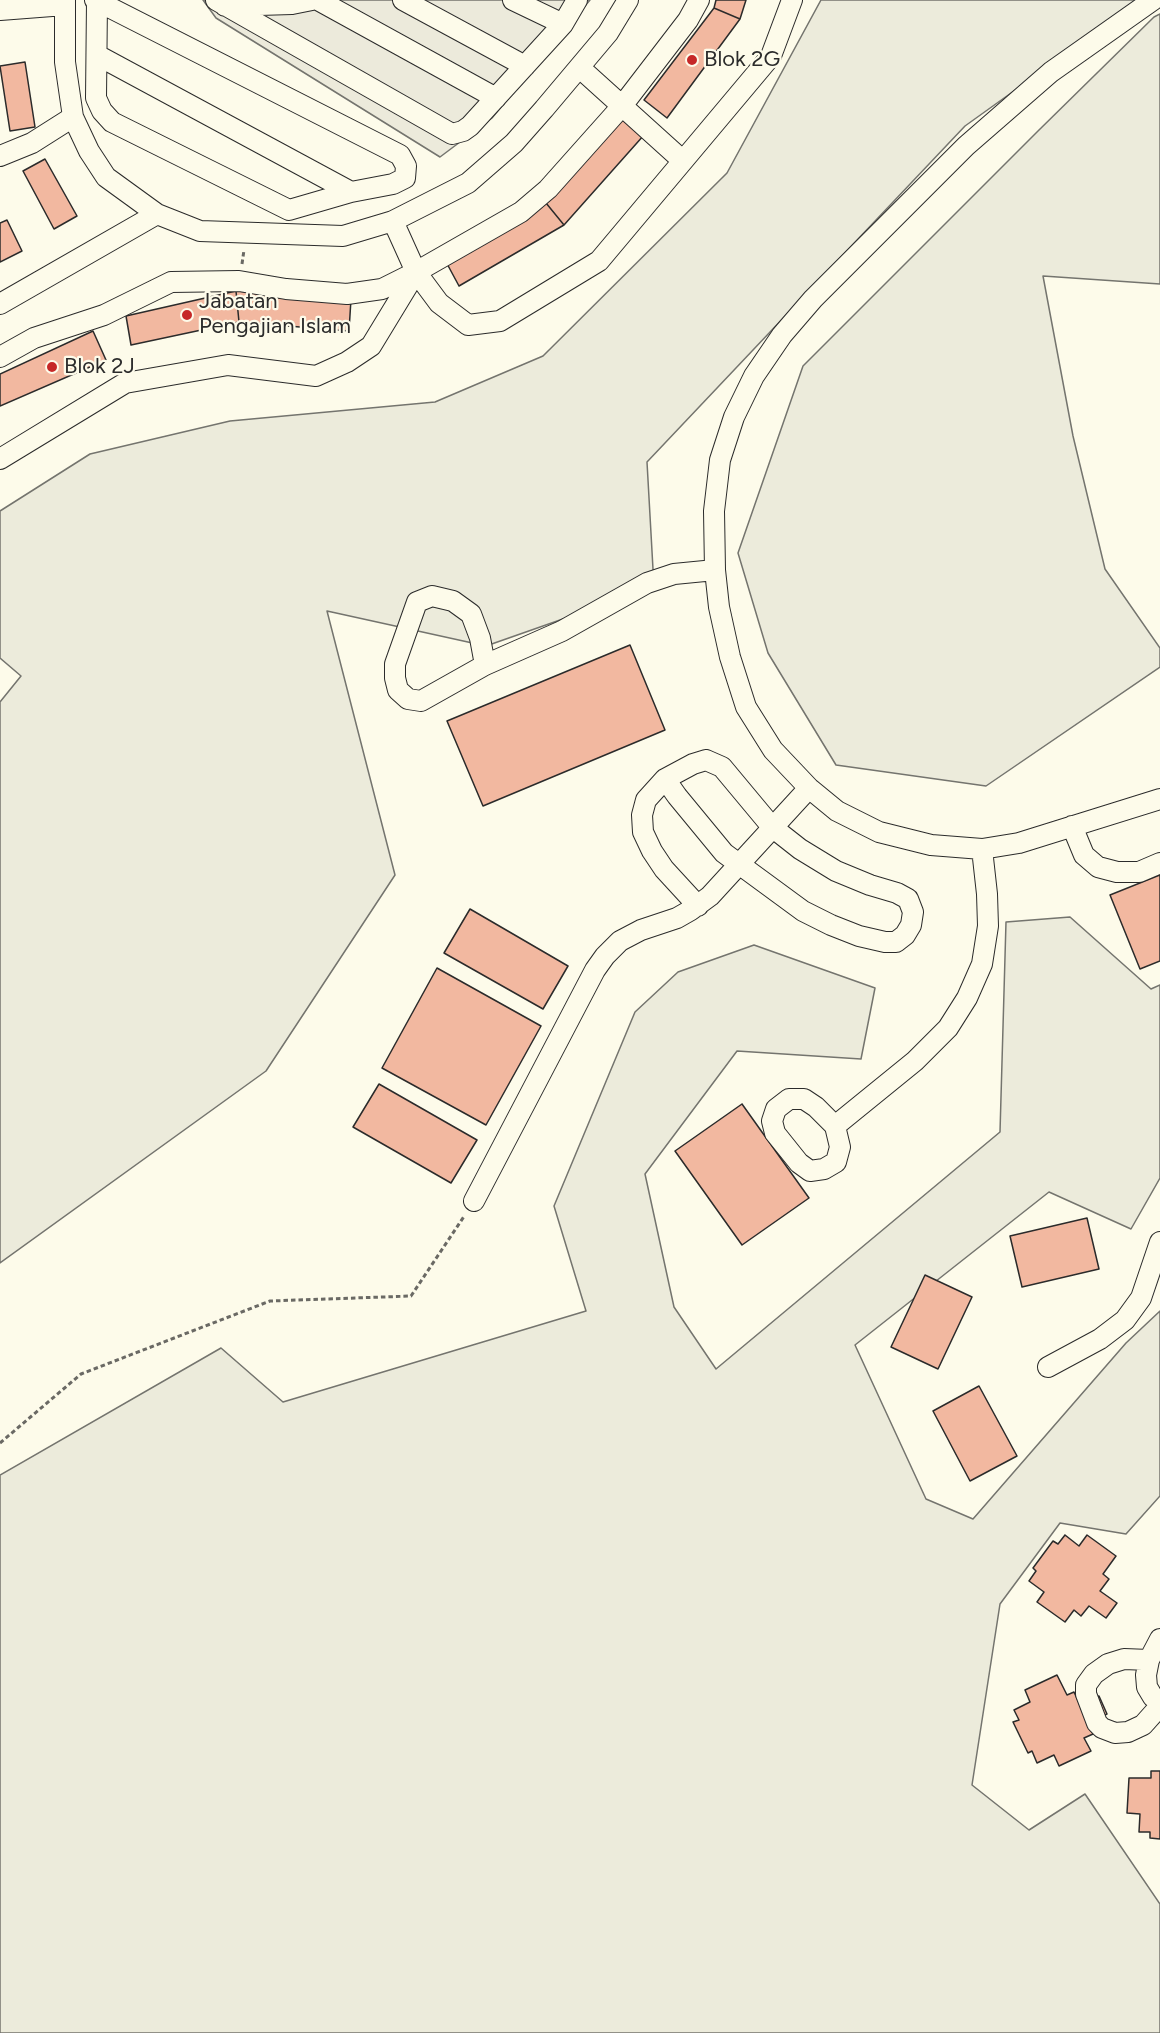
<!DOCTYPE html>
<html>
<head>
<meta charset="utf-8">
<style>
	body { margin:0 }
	canvas { display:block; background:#fdfbea }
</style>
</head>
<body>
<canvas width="1160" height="2033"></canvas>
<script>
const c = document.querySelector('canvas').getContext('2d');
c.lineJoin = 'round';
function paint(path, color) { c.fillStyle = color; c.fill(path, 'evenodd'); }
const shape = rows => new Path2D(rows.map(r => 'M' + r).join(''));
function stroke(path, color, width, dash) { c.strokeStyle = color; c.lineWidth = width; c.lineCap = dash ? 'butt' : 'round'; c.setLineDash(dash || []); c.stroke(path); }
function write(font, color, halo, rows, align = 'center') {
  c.font = font + ' Figtree,sans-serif'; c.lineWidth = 4.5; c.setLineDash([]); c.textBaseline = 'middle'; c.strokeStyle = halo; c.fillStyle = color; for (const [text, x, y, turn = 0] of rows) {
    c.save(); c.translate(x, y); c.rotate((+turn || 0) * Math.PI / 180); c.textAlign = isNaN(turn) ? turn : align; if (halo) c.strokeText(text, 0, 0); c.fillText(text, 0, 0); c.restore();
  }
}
const green = shape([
	[821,0,1141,0,965,126,647,462,654,587,486,646,327,611,395,875,266,1071,0,1263,0,702,21,676,0,658,0,511,90,454,230,421,435,402,543,356,727,173,821,0],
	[1160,14,1160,284,1043,276,1073,436,1105,569,1160,648,1160,667,986,786,836,765,768,653,738,553,803,366,1038,131,1154,17,1160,14],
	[1070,917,1151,989,1160,985,1160,1178,1131,1229,1049,1192,855,1345,926,1499,973,1519,1126,1343,1160,1311,1160,1496,1126,1534,1060,1523,1000,1604,972,1785,1029,1830,1085,1794,1160,1904,1160,2033,0,2033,0,1475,221,1348,283,1402,586,1311,554,1206,635,1012,678,972,754,945,875,988,861,1059,737,1051,645,1174,674,1307,716,1369,1000,1132,1006,922,1070,917]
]);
const parking = shape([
	[203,0,590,0,492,118,440,157,216,18,203,0]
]);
const building = shape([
	[716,0,746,0,740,19,714,8,716,0],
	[714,8,740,19,667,118,644,100,714,8],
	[25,62,35,127,10,131,0,66,25,62],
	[621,117,644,135,564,225,546,203,621,117],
	[45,159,77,216,54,229,23,171,45,159],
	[546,203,564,225,459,286,445,260,546,203],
	[7,220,22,251,0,262,0,223,7,220],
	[236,291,239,322,131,345,126,316,236,291],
	[236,291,351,299,349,331,239,322,236,291],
	[93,331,106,360,0,406,0,374,93,331],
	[630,645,665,730,483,806,447,721,630,645],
	[1160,875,1160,961,1140,969,1110,895,1160,875],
	[470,909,568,966,543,1009,444,953,470,909],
	[437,968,541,1026,486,1125,382,1068,437,968],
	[379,1084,477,1140,451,1183,353,1127,379,1084],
	[742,1104,809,1198,742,1245,675,1151,742,1104],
	[1087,1218,1099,1269,1022,1287,1010,1236,1087,1218],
	[925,1275,972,1297,938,1369,891,1347,925,1275],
	[979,1386,1017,1456,970,1481,933,1411,979,1386],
	[1065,1535,1079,1546,1087,1535,1116,1556,1103,1574,1109,1579,1100,1591,1117,1603,1106,1618,1089,1606,1081,1616,1074,1610,1065,1622,1037,1602,1044,1592,1029,1581,1036,1571,1033,1568,1053,1541,1058,1544,1065,1535],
	[1057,1675,1067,1695,1074,1692,1080,1705,1099,1696,1107,1714,1088,1723,1093,1734,1084,1738,1091,1751,1059,1766,1054,1755,1037,1763,1032,1751,1028,1753,1013,1722,1019,1720,1014,1710,1030,1702,1025,1690,1057,1675],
	[1151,1771,1160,1771,1160,1839,1150,1838,1150,1832,1139,1832,1140,1814,1127,1813,1129,1778,1151,1778,1151,1771]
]);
const path = shape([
	[242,264,244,250],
	[0,1443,81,1374,270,1301,411,1296,465,1215]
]);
const minor = shape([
	[65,0,65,62,73,117,89,151,106,177,157,214,200,231,343,236,393,221,468,183,514,143,544,109,608,33,628,0],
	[95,0,400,155,406,166,405,178,393,184,351,192,289,210,112,122,102,111,96,98,97,1],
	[216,0,452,134,463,131,470,126,563,24,577,0],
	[318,0,496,98],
	[403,0,525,66],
	[513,0,563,24],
	[1153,0,1051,72,966,146,813,299,782,335,754,376,734,417,720,460,714,511,715,570,719,607,730,657,746,707,773,750,809,788,837,811,879,832,931,845,982,849,1019,843,1160,799],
	[225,6,292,4,312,0],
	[0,10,65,5],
	[97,55,351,192],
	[580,68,683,161],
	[0,156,32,143,73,117],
	[393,221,416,272,439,303,468,325,500,321,599,261,771,56,792,0],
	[0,304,157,214],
	[0,357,34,338,104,315,171,282,239,281,286,289,347,294,382,289,416,272,521,212,548,189,622,106,688,20,699,0],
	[0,459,125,383,228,365,316,376,347,362,371,346,416,272],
	[485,665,480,638,471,614,453,601,432,596,417,602,395,664,395,678,398,690,408,699,421,701,485,665,562,631,647,583,674,574,715,570],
	[706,760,722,767,772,827,800,849,836,871,870,885,897,893,908,899,913,912,911,925,905,935,896,942,885,942,859,936,831,925,803,911,724,853,677,796,665,779,693,764,706,760],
	[665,779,646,800,642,815,643,832,652,851,664,869,698,906],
	[1072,826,1084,855,1098,867,1117,872,1139,872,1160,863],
	[835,1126,816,1107,804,1099,789,1099,776,1109,772,1121,775,1133,799,1163,810,1171,824,1169,836,1162,840,1147,835,1126,915,1061,948,1028,967,998,982,964,988,926,987,894,982,849],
	[474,1201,595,970,605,956,620,941,641,930,677,918,691,910,710,896,809,788],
	[1048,1367,1100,1339,1125,1320,1141,1298,1160,1242],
	[1160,1639,1149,1660,1146,1675,1147,1687,1153,1697,1160,1701],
	[1149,1660,1124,1659,1108,1664,1094,1674,1086,1685,1086,1694,1097,1723,1102,1728,1115,1733,1128,1732,1143,1725,1160,1706]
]);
const markers = [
	[692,60,6,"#c62828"],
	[187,315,6,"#c62828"],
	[52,367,6,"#c62828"]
];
const poiNames = [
	["Blok 2G",704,60],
	["Jabatan",199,302],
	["Pengajian Islam",199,327],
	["Blok 2J",64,367]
];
paint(green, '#ecebdb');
stroke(green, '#74746e', 1.5);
paint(parking, '#eceadb');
stroke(parking, '#74746e', 1.5);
paint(building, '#f2b8a0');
stroke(building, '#2b2b2b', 1.5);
stroke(minor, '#2b2b2b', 22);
stroke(path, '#6a6964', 3, [4.5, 3]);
stroke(minor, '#fdfbea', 20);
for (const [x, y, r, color] of markers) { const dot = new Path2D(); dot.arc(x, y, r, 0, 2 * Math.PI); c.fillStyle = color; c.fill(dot); stroke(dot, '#fdfbea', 2); }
write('22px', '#2b2b2b', '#fdfbea', poiNames, 'left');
</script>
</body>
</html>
